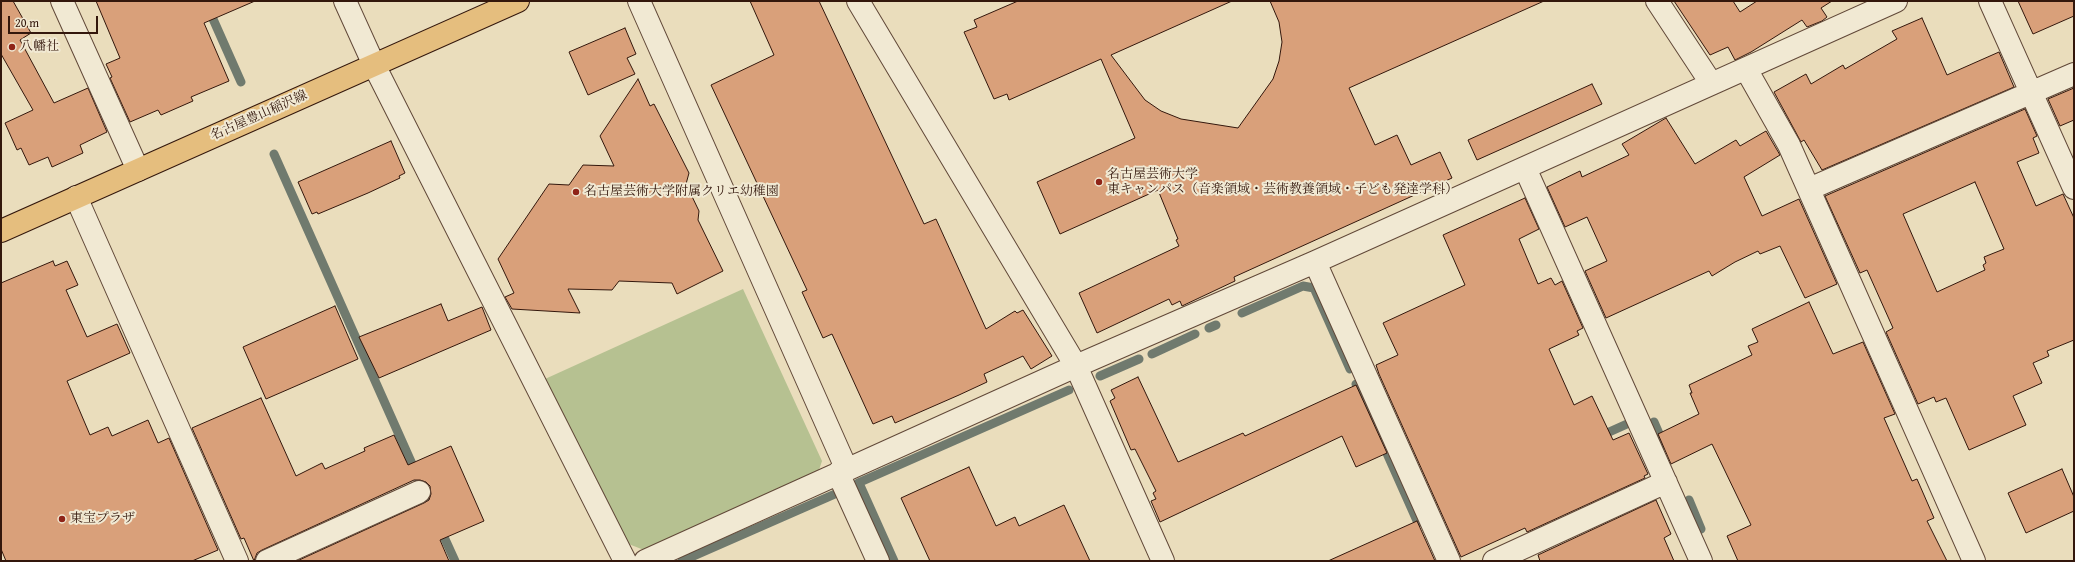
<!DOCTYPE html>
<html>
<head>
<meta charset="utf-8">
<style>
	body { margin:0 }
	#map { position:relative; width:2075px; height:562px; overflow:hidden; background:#eaddbc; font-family:"Gentium Book Plus",serif }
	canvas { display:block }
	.frame { position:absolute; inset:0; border:2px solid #33170c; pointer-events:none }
	.scale { position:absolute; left:8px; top:16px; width:90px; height:18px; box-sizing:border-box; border:2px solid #33170c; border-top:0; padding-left:5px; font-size:12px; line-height:14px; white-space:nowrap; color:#33170c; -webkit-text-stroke:3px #f1e9d3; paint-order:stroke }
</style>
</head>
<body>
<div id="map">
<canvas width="2075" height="562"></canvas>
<div class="frame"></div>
<div class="scale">20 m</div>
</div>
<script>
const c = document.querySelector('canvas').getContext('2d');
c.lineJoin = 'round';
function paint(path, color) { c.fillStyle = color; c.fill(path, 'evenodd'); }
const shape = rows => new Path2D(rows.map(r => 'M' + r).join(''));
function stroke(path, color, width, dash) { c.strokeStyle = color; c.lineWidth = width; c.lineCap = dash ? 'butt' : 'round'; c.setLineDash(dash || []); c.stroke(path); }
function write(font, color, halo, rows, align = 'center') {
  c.font = font + ' "Gentium Book Plus","Noto Serif JP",serif'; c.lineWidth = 4; c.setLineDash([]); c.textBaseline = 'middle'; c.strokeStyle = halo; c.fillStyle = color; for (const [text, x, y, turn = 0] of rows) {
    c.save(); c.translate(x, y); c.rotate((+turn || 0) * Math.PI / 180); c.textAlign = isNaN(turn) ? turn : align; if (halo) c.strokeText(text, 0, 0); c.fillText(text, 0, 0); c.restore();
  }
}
const green = shape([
	[743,289,822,461,818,473,644,550,626,543,545,379]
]);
const stream = shape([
	[205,1,241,82],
	[274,154,433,511],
	[1242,313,1303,286,1314,288,1350,369],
	[1209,328,1216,325],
	[1152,354,1195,334],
	[1100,376,1139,359],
	[1356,384,1418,523],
	[1654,422,1664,445],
	[1598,437,1627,424],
	[858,483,1069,390],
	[859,483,894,561],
	[1689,500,1701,529],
	[440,528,455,561],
	[682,561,835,494]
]);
const building = shape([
	[1,1,13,1,31,33,20,40,54,103,88,88,107,132,80,145,83,153,52,167,48,157,29,165,21,148,17,150,5,123,33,110,1,54,1,1],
	[96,1,255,1,204,23,229,81,191,97,193,101,161,115,158,110,130,122,110,78,112,77,106,64,120,58,96,1],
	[750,1,819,1,924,224,936,219,986,329,1015,311,1017,313,1023,310,1052,356,1031,369,1023,356,984,374,987,382,959,395,895,423,892,416,873,424,832,334,823,338,802,292,807,290,711,85,774,55,750,1],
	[1018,1,1232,1,1111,55,1145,100,1161,111,1181,119,1238,128,1273,79,1279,61,1282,42,1279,22,1270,1,1544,1,1349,88,1375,145,1397,135,1411,165,1440,152,1452,178,1234,277,1235,281,1182,306,1180,301,1172,305,1169,299,1097,333,1079,293,1179,246,1176,240,1178,239,1158,190,1060,234,1037,182,1135,138,1101,59,1009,100,1007,94,994,99,964,32,977,27,974,20,1018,1],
	[1674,1,1733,1,1740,12,1757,1,1832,1,1821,8,1827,17,1822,21,1807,27,1802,20,1751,52,1735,60,1728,47,1710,55,1674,1],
	[2018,1,2074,1,2074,16,2033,34,2018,1],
	[1922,18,1947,75,1999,52,2014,87,1822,170,1804,140,1801,142,1774,92,1806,74,1811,84,1843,65,1845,69,1897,39,1892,31,1922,18],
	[625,28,636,54,627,58,635,74,588,95,569,52,625,28],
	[638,79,650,106,654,104,689,173,686,184,699,211,698,220,723,271,677,294,672,283,619,281,612,290,568,289,580,313,512,309,505,297,514,293,498,259,549,184,569,185,583,165,614,166,600,136,638,79],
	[1592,84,1602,104,1477,160,1468,140,1592,84],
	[2074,88,2074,120,2060,126,2048,99,2074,88],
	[2025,109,2037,136,2033,138,2039,153,2017,162,2036,206,2063,194,2074,218,2074,340,2047,351,2049,356,2033,363,2042,383,2013,396,2026,425,1969,450,1946,398,1936,402,1934,397,1918,404,1886,332,1893,328,1867,270,1860,273,1825,196,2025,109],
	[1975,182,2004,249,1984,257,1986,263,1983,265,1985,270,1937,292,1903,214,1975,182],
	[1666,118,1695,164,1736,140,1740,146,1766,131,1780,155,1744,177,1762,216,1799,199,1837,284,1805,298,1780,246,1760,254,1758,251,1735,262,1712,276,1709,271,1606,318,1585,271,1607,261,1587,217,1565,227,1547,187,1580,171,1582,177,1629,155,1622,144,1666,118],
	[391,141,405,173,399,176,400,178,368,193,318,214,317,212,312,214,298,182,391,141],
	[1525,198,1539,229,1519,239,1538,284,1551,278,1555,285,1562,281,1583,328,1577,331,1579,335,1549,349,1574,405,1592,396,1613,440,1629,433,1648,474,1644,476,1645,478,1527,532,1525,528,1461,557,1379,374,1376,365,1398,355,1383,323,1465,285,1443,235,1525,198],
	[53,261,55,266,67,261,78,285,66,290,87,337,117,324,130,353,67,381,90,435,108,427,112,436,148,420,158,443,169,438,218,550,192,561,6,561,1,549,1,283,53,261],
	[1809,302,1833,354,1863,342,1895,414,1884,418,1912,481,1917,479,1934,518,1927,521,1947,561,1738,561,1727,536,1751,525,1712,444,1671,464,1658,434,1699,414,1690,393,1692,393,1689,385,1752,355,1748,346,1758,342,1752,329,1809,302],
	[441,304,448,321,482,307,491,330,379,378,359,337,441,304],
	[335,306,358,359,266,399,243,347,335,306],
	[1138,377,1178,462,1243,433,1245,436,1356,385,1387,453,1356,467,1342,436,1160,522,1151,501,1156,499,1153,493,1156,491,1135,449,1131,450,1110,401,1115,398,1111,390,1138,377],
	[261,398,296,476,322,463,325,469,365,451,364,448,394,435,408,465,451,446,484,521,440,540,449,561,297,561,424,503,429,500,431,494,430,486,426,482,420,480,414,480,262,550,257,553,254,561,244,538,241,539,192,428,261,398],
	[969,467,996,526,1015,517,1019,526,1064,505,1090,561,930,561,901,498,969,467],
	[2062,469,2074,497,2074,511,2026,533,2008,493,2062,469],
	[1656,500,1671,534,1664,538,1674,561,1540,561,1538,555,1656,500],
	[1417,521,1435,561,1328,561,1417,521]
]);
const minor = shape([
	[62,1,138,170],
	[345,1,374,65,625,561],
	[639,1,847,470],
	[858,1,1076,366,1163,561],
	[1657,1,1711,83],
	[1990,1,2074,188],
	[1746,69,1789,145,1974,561],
	[1525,168,1701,561],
	[1809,189,2074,74],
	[76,197,237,561],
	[1315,262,1449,561],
	[838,473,878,561],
	[267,561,419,492],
	[645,561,1076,366,1315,262,1896,1],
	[1494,561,1666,482]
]);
const major = shape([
	[1,231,518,1]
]);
const markers = [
	[12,47,4,"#8f2418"],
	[1099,182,4,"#8f2418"],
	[576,192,4,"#8f2418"],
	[62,519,4,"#8f2418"]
];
const poiNames = [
	["八幡社",20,47],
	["名古屋芸術大学",1107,175],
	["東キャンパス（音楽領域・芸術教養領域・子ども発達学科）",1107,190],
	["名古屋芸術大学附属クリエ幼稚園",584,192],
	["東宝プラザ",70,519]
];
const streetNames = [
	["名古屋豊山稲沢線",259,116,-24]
];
paint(green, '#b6c191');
stroke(stream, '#707a6e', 9);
paint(building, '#d9a07a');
stroke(building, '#33170c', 1);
stroke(minor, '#614838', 24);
stroke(major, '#33170c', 24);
stroke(minor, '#f1e9d3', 22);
stroke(major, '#e5be7e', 22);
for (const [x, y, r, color] of markers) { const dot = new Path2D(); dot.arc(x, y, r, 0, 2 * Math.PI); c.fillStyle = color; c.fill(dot); stroke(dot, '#f1e9d3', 1.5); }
write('13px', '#33170c', '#f1e9d3', poiNames, 'left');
write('13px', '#33170c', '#f1e9d3', streetNames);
</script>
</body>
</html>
